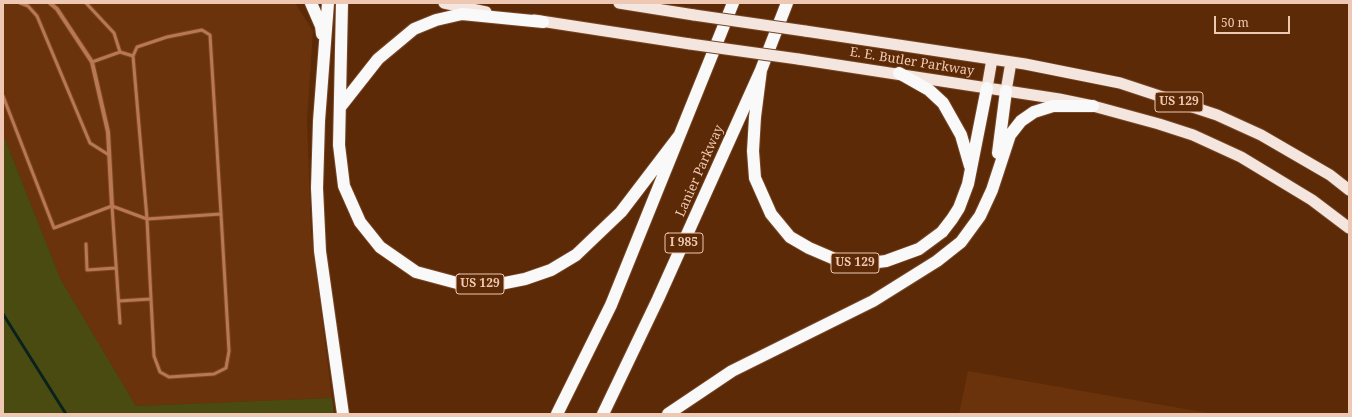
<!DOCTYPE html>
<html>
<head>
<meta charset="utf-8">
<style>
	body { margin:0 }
	#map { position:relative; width:1352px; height:417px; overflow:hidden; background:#5c2a07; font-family:"Noto Serif",serif }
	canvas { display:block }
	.frame { position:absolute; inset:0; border:4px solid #efc8b3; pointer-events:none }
	.scale { position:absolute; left:1214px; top:16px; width:76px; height:18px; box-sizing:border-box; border:2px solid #efc8b3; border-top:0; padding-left:5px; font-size:12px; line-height:14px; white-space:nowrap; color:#efc8b3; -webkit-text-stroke:3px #5c2a07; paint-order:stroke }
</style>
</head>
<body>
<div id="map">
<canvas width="1352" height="417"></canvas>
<div class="frame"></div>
<div class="scale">50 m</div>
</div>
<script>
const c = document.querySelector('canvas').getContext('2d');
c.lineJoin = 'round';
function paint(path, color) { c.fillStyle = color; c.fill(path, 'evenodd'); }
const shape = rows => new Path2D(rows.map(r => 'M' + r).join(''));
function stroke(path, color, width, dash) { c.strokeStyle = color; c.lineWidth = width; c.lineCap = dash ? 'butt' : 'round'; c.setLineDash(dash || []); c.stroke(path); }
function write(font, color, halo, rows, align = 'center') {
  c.font = font + ' "Noto Serif",serif'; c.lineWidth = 3; c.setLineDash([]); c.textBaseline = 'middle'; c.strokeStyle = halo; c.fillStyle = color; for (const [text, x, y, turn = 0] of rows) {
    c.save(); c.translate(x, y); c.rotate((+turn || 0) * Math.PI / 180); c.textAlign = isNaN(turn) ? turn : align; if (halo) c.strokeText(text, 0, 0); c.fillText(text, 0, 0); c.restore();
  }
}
const built = shape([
	[3,3,295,3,313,31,307,120,311,232,332,398,136,406,61,280,3,134],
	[968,371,1214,414,959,414]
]);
const green = shape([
	[3,134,61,280,136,406,332,398,334,414,3,414]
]);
const stream = shape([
	[3,314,66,414]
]);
const service = shape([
	[20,3,28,6,37,16,90,143,109,155],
	[86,3,114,33,120,52,92,62],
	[120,52,133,56],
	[3,96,54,228,112,206,147,219,133,56,137,47,167,37,202,30,210,35,221,214],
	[112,206,120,323],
	[86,244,87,270,116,268],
	[119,301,151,299,154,356,160,372,169,377,214,374,226,368,229,351,221,214,147,219,151,299]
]);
const minor = shape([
	[50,3,57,9,92,62,108,132,112,206]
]);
const trunk = shape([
	[444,3,486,12],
	[619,3,694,15],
	[534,20,690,44],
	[805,31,1025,64,1120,83,1217,115,1261,135,1330,175,1349,190],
	[798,59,1059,99,1093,106,1159,124,1193,135,1241,157,1312,200,1349,228],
	[987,88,992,59],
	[1006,91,1011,62]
]);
const motorway = shape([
	[311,3,321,26,322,34],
	[328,3,319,121,317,188,320,251,343,414],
	[342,3,339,145,344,186,360,222,380,247,416,272,457,283,495,285,525,279,551,270,576,255,621,212,679,136],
	[761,70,755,117,753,151,755,178,771,214,790,237,809,248,837,260,862,264,886,261,919,249,942,232,952,219,959,208,968,184,987,88],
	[899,73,929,90,943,103,961,135,970,166],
	[341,106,378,59,414,29,436,20,462,14,543,22],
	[998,153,1006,91],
	[557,414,611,305,733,3],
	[603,414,658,299,761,70,787,3],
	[668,414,732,371,873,301,937,261,961,242,980,216,992,190,1010,135,1021,121,1034,112,1053,106,1093,106]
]);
const trunkBridge = shape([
	[694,15,805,31],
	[690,44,798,59]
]);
const shields = [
	[1179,102,48],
	[684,243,38],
	[855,263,48],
	[480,284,48]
];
const shieldNames = [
	["US 129",1179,102],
	["I 985",684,243],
	["US 129",855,263],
	["US 129",480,284]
];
const streetNames = [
	["E. E. Butler Parkway",912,62,9],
	["Lanier Parkway",700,171,-66]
];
paint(built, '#6a330b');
paint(green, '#4a4b11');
stroke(stream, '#0a221b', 3);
stroke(service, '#764626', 5);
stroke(minor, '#764626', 6);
stroke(trunk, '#764626', 13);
stroke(motorway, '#764626', 14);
stroke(service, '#bb774f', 3);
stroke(minor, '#bb774f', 4);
stroke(trunk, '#f4e6de', 11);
stroke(motorway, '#f9f9f9', 12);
stroke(trunkBridge, '#764626', 13, []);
stroke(trunkBridge, '#f4e6de', 11);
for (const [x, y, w] of shields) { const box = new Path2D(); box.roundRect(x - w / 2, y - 10, w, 20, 3); c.fillStyle = '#5c2a07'; c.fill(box); stroke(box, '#efc8b3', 1); }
write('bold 12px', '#efc8b3', null, shieldNames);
write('13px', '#efc8b3', '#5c2a07', streetNames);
</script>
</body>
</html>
